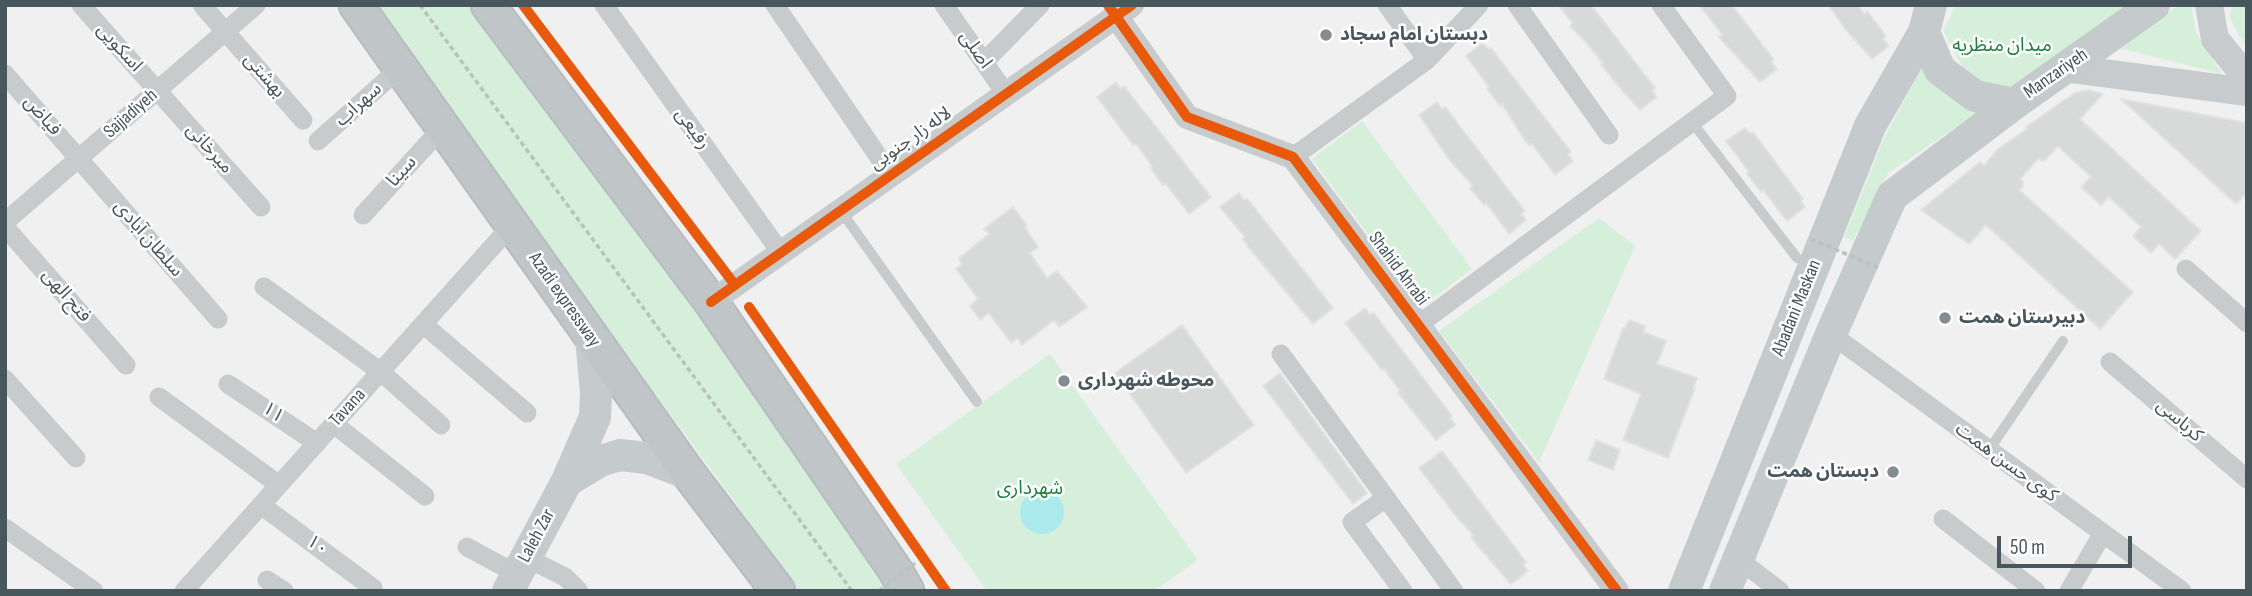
<!DOCTYPE html>
<html>
<head>
<meta charset="utf-8">
<style>
	body { margin:0 }
	#map { position:relative; width:2252px; height:596px; overflow:hidden; background:#f1f0f0; font-family:"Sofia Sans Condensed",sans-serif }
	canvas { display:block }
	.frame { position:absolute; inset:0; border:7px solid #48565d; pointer-events:none }
	.scale { position:absolute; left:1997px; top:536px; width:135px; height:32px; box-sizing:border-box; border:4px solid #48565d; border-top:0; padding-left:9px; font-size:21px; line-height:24px; white-space:nowrap; color:#48565d; -webkit-text-stroke:5px #fff; paint-order:stroke }
</style>
</head>
<body>
<div id="map">
<canvas width="2252" height="596"></canvas>
<div class="frame"></div>
<div class="scale">50 m</div>
</div>
<script>
const c = document.querySelector('canvas').getContext('2d');
c.lineJoin = 'round';
function paint(path, color) { c.fillStyle = color; c.fill(path, 'evenodd'); }
const shape = rows => new Path2D(rows.map(r => 'M' + r).join(''));
function stroke(path, color, width, dash) { c.strokeStyle = color; c.lineWidth = width; c.lineCap = dash ? 'butt' : 'round'; c.setLineDash(dash || []); c.stroke(path); }
function write(font, color, halo, rows, align = 'center') {
  c.font = font + ' "Sofia Sans Condensed","Noto Sans Arabic",sans-serif'; c.lineWidth = 5; c.setLineDash([]); c.textBaseline = 'middle'; c.strokeStyle = halo; c.fillStyle = color; for (const [text, x, y, turn = 0] of rows) {
    c.save(); c.translate(x, y); c.rotate((+turn || 0) * Math.PI / 180); c.textAlign = isNaN(turn) ? turn : align; if (halo) c.strokeText(text, 0, 0); c.fillText(text, 0, 0); c.restore();
  }
}
const green = shape([
	[378,5,467,5,705,320,886,591,800,591,516,204],
	[1956,5,2127,5,2014,87,1985,84,1963,67,1943,31],
	[2179,5,2191,5,2196,33,2222,74,2119,48],
	[2232,5,2247,5,2247,45,2240,38,2230,18],
	[1922,67,1985,108,1888,173,1853,241,1844,237,1884,138],
	[1362,121,1472,269,1422,307,1312,159],
	[1599,218,1635,246,1539,462,1439,331],
	[1050,354,1198,560,1154,591,987,591,896,464]
]);
const water = shape([
	'1020 512a22 22 0 1 1 44 0a22 22 0 1 1-44 0Z'
]);
const building = shape([
	[1558,5,1591,5,1655,88,1652,90,1657,97,1640,110,1614,81,1601,64,1603,63,1585,41,1570,26,1573,23,1558,5],
	[1699,5,1732,5,1774,60,1771,62,1777,69,1760,82,1719,37,1722,34,1699,5],
	[1828,5,1858,5,1864,14,1867,11,1886,36,1883,39,1889,46,1872,59,1846,30,1828,5],
	[1482,43,1489,49,1491,48,1571,152,1568,154,1573,161,1555,175,1532,144,1529,145,1524,139,1502,104,1500,106,1487,89,1489,87,1466,56,1482,43],
	[1116,82,1121,89,1124,86,1211,197,1189,214,1165,183,1163,185,1150,167,1152,166,1136,144,1133,145,1097,97,1116,82],
	[2089,90,2103,94,2080,119,2201,231,2175,259,2159,244,2151,253,2133,236,2141,227,2109,197,2101,205,2081,187,2091,177,2058,146,2045,160,2042,161,2039,158,2020,179,2023,182,2023,186,2019,190,2133,292,2100,329,1986,225,1969,244,1921,210,1980,162,1984,166,1998,149,2027,129,2026,127,2075,93,2089,90],
	[2121,99,2247,123,2247,193,2236,204,2121,99],
	[1437,102,1442,109,1445,107,1525,211,1521,214,1526,220,1509,234,1486,203,1484,205,1470,188,1473,186,1447,157,1419,115,1437,102],
	[1745,128,1750,134,1753,132,1803,199,1800,200,1805,207,1787,221,1763,190,1761,192,1747,174,1749,172,1726,141,1745,128],
	[1239,193,1244,200,1247,198,1333,308,1313,324,1249,248,1243,239,1245,237,1220,207,1239,193],
	[1013,207,1027,225,1025,227,1038,247,1030,253,1047,278,1057,271,1087,307,1059,327,1054,320,1022,345,1018,338,1011,343,989,313,980,320,970,306,978,299,956,269,962,264,959,258,989,234,984,229,1013,207],
	[1365,308,1370,315,1373,312,1452,416,1450,418,1455,425,1436,440,1398,393,1400,391,1384,369,1382,370,1345,323,1365,308],
	[1629,320,1646,326,1643,332,1666,341,1657,364,1697,378,1693,388,1695,388,1668,458,1623,440,1641,394,1604,379,1623,328,1625,328,1629,320],
	[1182,325,1254,425,1186,473,1115,373,1182,325],
	[1280,373,1367,493,1353,504,1263,386,1280,373],
	[1596,440,1620,450,1613,470,1588,460,1596,440],
	[1442,451,1526,562,1523,565,1528,571,1511,584,1478,546,1471,537,1474,536,1456,516,1419,468,1442,451]
]);
const path = shape([
	[420,5,852,591]
]);
const service = shape([
	[1692,122,1797,258],
	[841,211,977,402],
	[1989,450,2063,341]
]);
const minor = shape([
	[81,5,261,207],
	[202,5,303,120],
	[604,5,781,253],
	[775,5,891,175],
	[944,5,1006,94],
	[1387,5,1427,60],
	[1517,5,1609,135],
	[984,62,1040,5],
	[5,74,218,319],
	[318,141,400,68],
	[1293,157,1427,60,1479,5],
	[363,215,442,128],
	[5,222,256,5],
	[5,227,126,365],
	[2186,269,2247,323],
	[264,287,381,372,441,425],
	[423,324,527,413],
	[1418,325,1727,96,1661,5],
	[1831,334,2182,591],
	[1281,354,1454,591],
	[2110,362,2247,479],
	[5,379,76,458],
	[228,384,317,443],
	[159,397,279,485],
	[334,424,425,496],
	[1386,498,1352,522,1403,591],
	[261,505,373,588],
	[1943,519,2036,591],
	[5,528,94,591],
	[467,547,517,574],
	[525,557,565,577,579,591],
	[1738,559,1780,591],
	[267,580,284,591],
	[184,591,511,226],
	[2069,591,2103,533]
]);
const tertiary = shape([
	[1116,16,1187,117,1293,157,1617,591],
	[711,302,1132,5]
]);
const secondary = shape([
	[2209,5,2215,39,2238,67,2247,73],
	[2065,68,2247,92]
]);
const primary = shape([
	[1931,5,1924,32,1940,70,1975,96,2014,104],
	[567,481,600,461,620,455,647,458,689,474],
	[508,591,567,481,595,417,596,393,591,338],
	[1684,591,1870,126,1924,32],
	[1725,591,1831,334,1892,196,2014,104,2154,5]
]);
const trunk = shape([
	[356,5,689,474,778,591],
	[488,5,711,302,895,570,907,591]
]);
const pathBridge = shape([
	[1811,239,1881,269],
	[879,591,915,563]
]);
const cycleway = shape([
	[523,5,735,285],
	[1108,5,1187,117,1293,157,1617,591],
	[711,302,1132,5],
	[749,307,946,591]
]);
const markers = [
	[1326,35,7,"#838c90"],
	[1945,318,7,"#838c90"],
	[1064,381,7,"#838c90"],
	[1893,472,7,"#838c90"]
];
const poiNames = [
	["دبستان امام سجاد",1340,35],
	["دبیرستان همت",1959,318],
	["محوطه شهرداری",1078,381],
	["دبستان همت",1879,472,"right"]
];
const parkNames = [
	["میدان منظریه",2002,46],
	["شهرداری",1030,489]
];
const streetNames = [
	["اسکویی",119,48,48],
	["اصلی",975,50,55],
	["Manzariyeh",2056,74,-35],
	["بهشتی",264,76,49],
	["سهراب",359,105,-42],
	["Sajjadiyeh",131,114,-41],
	["فیاض",42,116,49],
	["رفیعی",692,129,54],
	["لاله زار جنوبی",911,139,-35],
	["میرخانی",209,149,48],
	["سینا",402,172,-48],
	["سلطان آبادی",148,239,49],
	["Shahid Ahrabi",1398,269,53],
	["فتح الهی",66,296,49],
	["Azadi expressway",564,300,55],
	["Abadani Maskan",1797,308,-68],
	["Tavana",348,408,-48],
	["۱۱",273,413,34],
	["کرباسی",2179,421,41],
	["کوی حسن همت",2006,463,36],
	["Laleh Zar",537,536,-62],
	["۱۰",317,546,36]
];
paint(green, '#d6efdb');
paint(water, '#aaeaec');
paint(building, '#d8d9d9');
stroke(building, '#e2e2e3', 2);
stroke(trunk, '#b6bcbf', 37);
stroke(path, '#b7c3bd', 3.5, [5, 3.5]);
stroke(service, '#c8cbcc', 10);
stroke(minor, '#c8cbcc', 19);
stroke(tertiary, '#c8cbcc', 24);
stroke(secondary, '#c8cbce', 28);
stroke(primary, '#c5cacc', 32);
stroke(trunk, '#c0c5c8', 33);
stroke(pathBridge, '#b7c3bd', 3.5, [5, 3.5]);
stroke(cycleway, '#e8590c', 10);
for (const [x, y, r, color] of markers) { const dot = new Path2D(); dot.arc(x, y, r, 0, 2 * Math.PI); c.fillStyle = color; c.fill(dot); stroke(dot, '#fff', 2.5); }
write('bold 19px', '#48565d', '#fff', poiNames, 'left');
write('19px', '#197e39', '#fff', parkNames);
write('19px', '#48565d', '#fff', streetNames);
</script>
</body>
</html>
